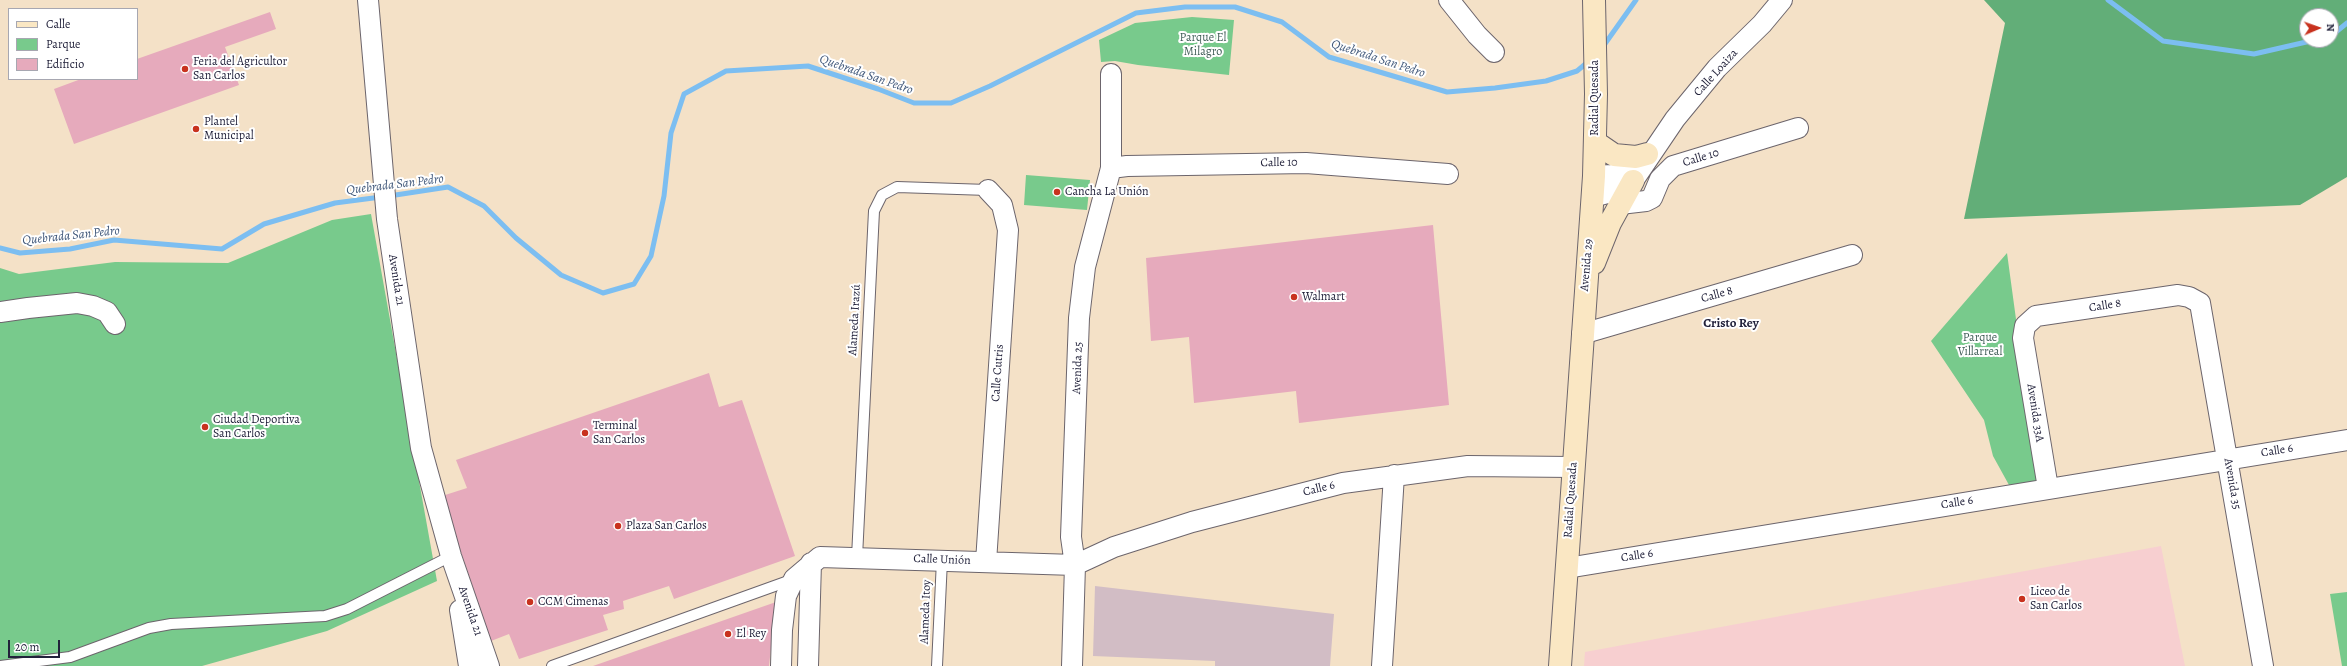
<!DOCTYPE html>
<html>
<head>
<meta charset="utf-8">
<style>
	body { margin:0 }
	#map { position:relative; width:2347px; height:666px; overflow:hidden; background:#f4e1c7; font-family:Alegreya,serif }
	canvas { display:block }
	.legend { position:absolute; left:8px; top:8px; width:130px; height:72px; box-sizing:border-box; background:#fff; border:1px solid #a7a7b1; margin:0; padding:5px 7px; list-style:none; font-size:12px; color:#22223b }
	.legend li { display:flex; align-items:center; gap:8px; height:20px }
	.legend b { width:20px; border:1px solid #a7a7b1 }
	.north { position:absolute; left:2299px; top:8px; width:40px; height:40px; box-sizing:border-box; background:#fff; border:1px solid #a7a7b1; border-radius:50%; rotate:88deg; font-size:11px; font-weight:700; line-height:16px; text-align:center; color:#22223b }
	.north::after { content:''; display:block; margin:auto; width:14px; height:18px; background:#c8321e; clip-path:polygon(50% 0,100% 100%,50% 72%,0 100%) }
	.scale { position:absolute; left:8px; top:640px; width:52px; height:18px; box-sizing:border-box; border:2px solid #22223b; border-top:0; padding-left:5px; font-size:12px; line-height:14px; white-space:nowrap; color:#22223b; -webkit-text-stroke:3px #fff; paint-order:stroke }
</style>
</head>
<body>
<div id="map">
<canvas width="2347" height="666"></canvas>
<ul class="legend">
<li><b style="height:5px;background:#fae7c3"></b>Calle</li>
<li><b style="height:11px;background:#78ca8c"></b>Parque</li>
<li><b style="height:11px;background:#e6aabc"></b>Edificio</li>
</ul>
<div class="north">N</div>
<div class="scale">20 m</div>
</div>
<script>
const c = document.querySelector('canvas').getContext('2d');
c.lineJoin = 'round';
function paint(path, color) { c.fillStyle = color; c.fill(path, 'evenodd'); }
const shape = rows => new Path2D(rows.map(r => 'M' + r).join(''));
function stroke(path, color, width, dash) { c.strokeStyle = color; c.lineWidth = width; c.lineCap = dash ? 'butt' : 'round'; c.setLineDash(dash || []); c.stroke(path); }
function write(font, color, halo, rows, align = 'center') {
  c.font = font + ' Alegreya,serif'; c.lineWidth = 4; c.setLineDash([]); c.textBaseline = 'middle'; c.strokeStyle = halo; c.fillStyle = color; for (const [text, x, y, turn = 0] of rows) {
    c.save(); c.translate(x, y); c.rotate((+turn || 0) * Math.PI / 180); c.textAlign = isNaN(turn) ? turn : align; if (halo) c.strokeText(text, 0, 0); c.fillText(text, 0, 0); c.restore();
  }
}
const built = shape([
	[2161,546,2185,666,1584,666,1585,652]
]);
const industrial = shape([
	[1095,586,1334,614,1330,666,1215,666,1215,661,1093,656]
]);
const green = shape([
	[1192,17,1234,20,1229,75,1138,65,1115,61,1101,62,1099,40,1135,23],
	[1026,175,1090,180,1087,210,1024,205],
	[371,214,437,581,327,631,202,666,0,666,0,268,19,274,115,262,228,263,332,220],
	[2007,253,2038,481,2009,485,1993,456,1984,420,1931,341],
	[2347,592,2347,666,2342,666,2330,594]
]);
const forest = shape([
	[1984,0,2347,0,2347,177,2300,205,1964,219,2005,23],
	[2307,16,2331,16,2331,40,2307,40]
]);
const stream = shape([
	[2108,0,2163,41,2254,54,2315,40],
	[2331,36,2347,23],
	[1602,48,1636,0],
	[389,196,448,187,484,206,516,238,561,275,603,293,634,284,651,256,664,196,671,133,684,94,726,71,808,66,878,89,914,103,951,103,990,86,1136,13,1185,7,1235,7,1282,22,1329,57,1447,92,1495,88,1546,81,1577,71,1589,61],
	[0,248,20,253,70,249,114,240,222,249,264,224,335,203,381,197]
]);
const building = shape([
	[270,12,276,29,225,47,239,85,74,144,54,89,81,79,137,79,137,59],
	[1433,225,1449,405,1299,423,1296,391,1194,403,1189,337,1151,341,1146,258],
	[709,373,719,407,742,400,795,556,674,599,669,586,623,601,624,609,603,615,608,630,519,659,509,634,491,641,442,496,467,488,456,460],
	[776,602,769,666,593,666]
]);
const lane = shape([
	[857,557,874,211,882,195,897,187,988,190],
	[0,666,70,657,149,628,171,624,325,616,347,609,451,556],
	[552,666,794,579],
	[937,666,942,560]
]);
const street = shape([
	[368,0,387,219,421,448,451,556,489,666],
	[1449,0,1477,35,1494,52],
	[1111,168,1127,166,1306,163,1448,174],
	[1594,176,1612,175,1622,172,1642,158],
	[1592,197,1615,191,1633,181,1675,119,1717,68,1762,24,1782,0],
	[1620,204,1646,201,1652,198,1660,179,1673,166,1798,128],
	[0,312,28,308,77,303,93,306,107,312,115,324],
	[1582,334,1852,255],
	[2048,488,2023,338,2025,326,2036,316,2178,295,2189,297,2200,303,2263,666],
	[986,562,1008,230,1002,205,988,190],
	[1567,568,2347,440],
	[460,610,469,666],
	[781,666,782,630,786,596,794,579,820,557,1075,565,1114,547,1192,522,1343,483,1468,466,1573,467],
	[808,666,811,563],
	[1072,666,1075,565,1071,537,1079,318,1085,267,1111,168,1111,74],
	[1382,666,1394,475]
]);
const secondary = shape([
	[1595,142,1614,155,1636,157,1647,154],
	[1594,263,1610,223,1633,181],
	[1560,666,1594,176,1596,94,1594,0]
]);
const markers = [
	[185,69,4,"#c8321e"],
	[196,129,4,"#c8321e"],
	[1057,192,4,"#c8321e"],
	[1294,297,4,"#c8321e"],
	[205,427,4,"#c8321e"],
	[585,433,4,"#c8321e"],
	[618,526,4,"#c8321e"],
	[2022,599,4,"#c8321e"],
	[530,602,4,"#c8321e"],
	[728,634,4,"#c8321e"]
];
const parkNames = [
	["Parque El",1203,38],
	["Milagro",1203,52],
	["Parque",1980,338],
	["Villarreal",1980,352]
];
const poiNames = [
	["Feria del Agricultor",193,62],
	["San Carlos",193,76],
	["Plantel",204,122],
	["Municipal",204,136],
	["Cancha La Unión",1065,192],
	["Walmart",1302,297],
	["Ciudad Deportiva",213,420],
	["San Carlos",213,434],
	["Terminal",593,426],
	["San Carlos",593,440],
	["Plaza San Carlos",626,526],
	["Liceo de",2030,592],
	["San Carlos",2030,606],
	["CCM Cimenas",538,602],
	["El Rey",736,634]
];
const streetNames = [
	["Calle Loaiza",1716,73,-48],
	["Radial Quesada",1595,98,-90],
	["Calle 10",1701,158,-17],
	["Calle 10",1279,163,-1],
	["Avenida 29",1587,265,-85],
	["Avenida 21",396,280,81],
	["Calle 8",1717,295,-16],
	["Calle 8",2105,306,-9],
	["Alameda Irazú",855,320,-87],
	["Avenida 25",1078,368,-88],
	["Calle Cutris",998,373,-86],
	["Avenida 33A",2035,413,81],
	["Calle 6",2277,451,-9],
	["Avenida 35",2232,484,80],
	["Calle 6",1319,489,-14],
	["Radial Quesada",1571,500,-86],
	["Calle 6",1957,503,-9],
	["Calle 6",1637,556,-9],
	["Calle Unión",942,560,2],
	["Avenida 21",470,611,71],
	["Alameda Itoy",926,612,-88]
];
const waterNames = [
	["Quebrada San Pedro",1378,59,18],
	["Quebrada San Pedro",866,75,19],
	["Quebrada San Pedro",395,185,-7],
	["Quebrada San Pedro",71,236,-6]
];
const neighbourhoodNames = [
	["Cristo Rey",1731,324]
];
paint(built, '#f7cfd0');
paint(industrial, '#d2bdc5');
paint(green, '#78ca8c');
paint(forest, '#62ae78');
stroke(stream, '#7cbef1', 5);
paint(building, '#e6aabc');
stroke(lane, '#6c656c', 12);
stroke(street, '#6c656c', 22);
stroke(secondary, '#6c656c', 24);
stroke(lane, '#fff', 10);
stroke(street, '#fff', 20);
stroke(secondary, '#fae7c3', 22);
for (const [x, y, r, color] of markers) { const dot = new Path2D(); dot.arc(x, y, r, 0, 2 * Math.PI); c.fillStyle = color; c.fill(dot); stroke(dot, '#fff', 1.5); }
write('12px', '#405d57', '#fff', parkNames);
write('12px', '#22223b', '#fff', poiNames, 'left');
write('12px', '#22223b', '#fff', streetNames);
write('italic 13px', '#42597b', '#fff', waterNames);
write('bold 13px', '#22223b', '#fff', neighbourhoodNames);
</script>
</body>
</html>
